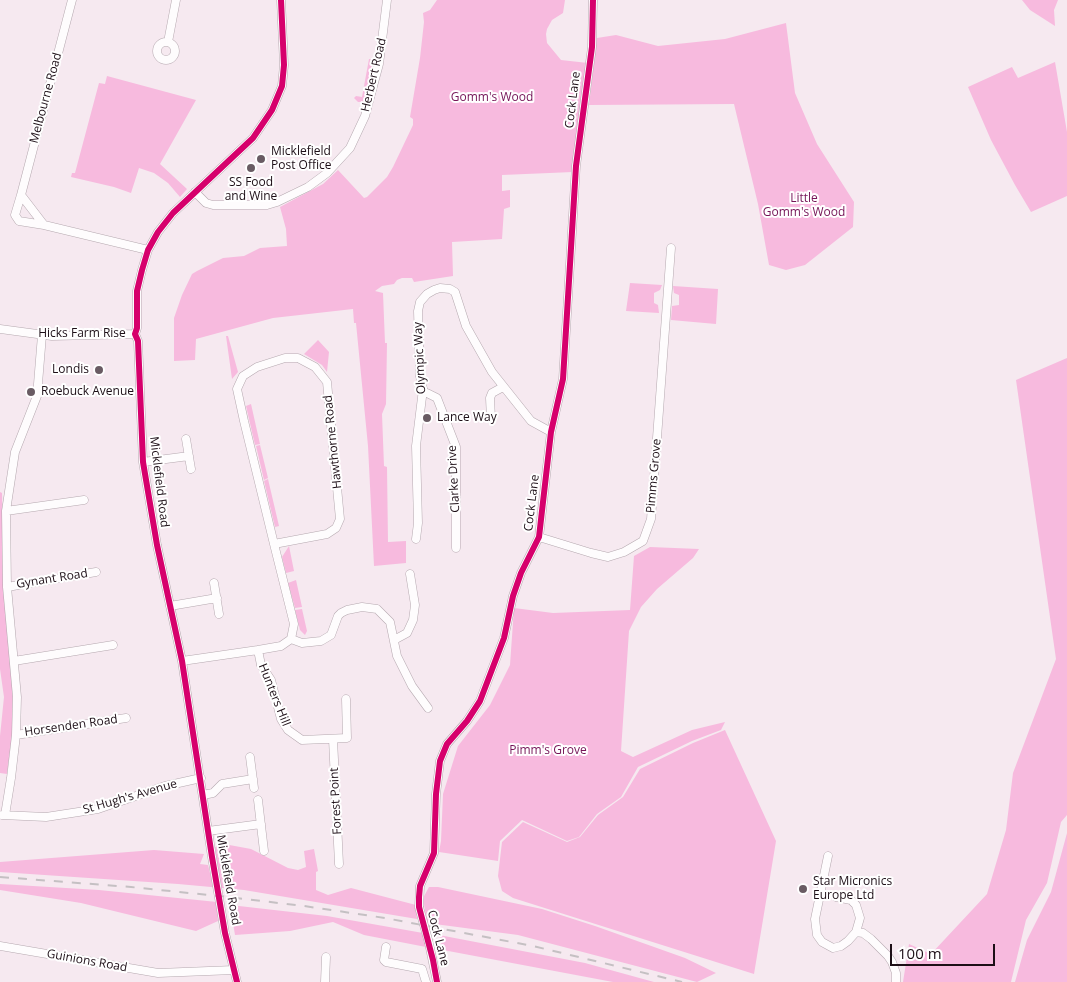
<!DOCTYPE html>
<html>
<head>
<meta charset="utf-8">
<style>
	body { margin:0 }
	#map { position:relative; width:1067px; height:982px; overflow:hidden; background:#f6e9f0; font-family:"Open Sans",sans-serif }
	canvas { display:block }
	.scale { position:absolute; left:890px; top:944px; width:105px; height:22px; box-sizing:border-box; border:2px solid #1d0f17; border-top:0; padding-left:6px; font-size:15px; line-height:18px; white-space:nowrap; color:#1d0f17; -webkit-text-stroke:4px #fff; paint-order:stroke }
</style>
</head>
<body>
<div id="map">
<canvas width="1067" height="982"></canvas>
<div class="scale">100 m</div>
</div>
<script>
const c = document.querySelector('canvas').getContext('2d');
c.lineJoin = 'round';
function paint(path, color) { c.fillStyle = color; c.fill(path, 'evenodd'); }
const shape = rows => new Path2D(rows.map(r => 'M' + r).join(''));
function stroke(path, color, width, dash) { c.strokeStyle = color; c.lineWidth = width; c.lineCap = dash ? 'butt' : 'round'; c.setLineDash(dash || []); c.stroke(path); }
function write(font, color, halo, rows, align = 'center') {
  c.font = font + ' "Open Sans",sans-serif'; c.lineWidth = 4; c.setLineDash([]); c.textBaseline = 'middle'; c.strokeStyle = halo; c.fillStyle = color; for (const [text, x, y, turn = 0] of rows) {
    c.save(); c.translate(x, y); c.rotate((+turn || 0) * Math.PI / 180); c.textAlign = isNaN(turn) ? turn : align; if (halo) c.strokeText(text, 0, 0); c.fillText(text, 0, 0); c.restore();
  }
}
const green = shape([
	[437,0,565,0,563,13,552,20,547,29,546,34,547,43,561,60,588,63,573,172,502,175,502,191,510,190,510,207,504,209,502,239,452,242,453,276,414,282,412,278,402,278,397,280,394,284,382,286,375,291,383,293,385,343,387,343,386,404,382,414,384,466,387,467,388,542,406,541,406,563,374,566,368,446,356,323,354,323,353,309,273,318,196,339,195,360,174,361,174,318,182,295,192,274,197,271,223,258,244,256,260,248,287,246,286,229,280,207,323,184,338,170,364,198,367,197,387,177,393,167,413,125,413,119,410,117,420,58,424,22,423,13,430,10],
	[1022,0,1058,0,1054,10,1055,26,1030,10],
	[786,23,795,93,817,144,854,202,853,227,805,265,786,270,769,265,758,204,734,104,589,105,597,38,616,35,658,46,725,39],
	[369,59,373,59,367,90,364,102,358,102,354,98,356,96,362,97],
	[1055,62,1067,132,1067,196,1031,212,1015,185,991,140,968,87,1012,67,1018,78],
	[107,76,196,100,160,164,187,189,180,197,168,183,154,173,139,168,131,193,114,187,71,177,72,173,75,173,99,83,105,84],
	[630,283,662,285,660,290,654,293,654,303,658,305,659,313,626,311],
	[673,286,718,289,716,324,671,320,672,306,679,305,679,295,674,293],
	[226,336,228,336,238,372,232,379],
	[318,340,329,352,327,372,322,365,304,354],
	[1067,358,1067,815,1061,822,1047,883,1026,920,1011,982,903,982,909,944,931,954,987,894,1006,830,1013,773,1056,659,1016,380],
	[251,404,260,444,255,445,246,406],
	[260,445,268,478,264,480,256,446],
	[268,479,279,526,275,527,264,481],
	[0,492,2,493,4,588,13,664,12,737,7,774,0,773,0,736,4,697,0,669],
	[289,546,294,571,286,573,282,557],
	[650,547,699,549,693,558,657,589,641,607,629,631,621,751,633,757,692,730,725,722,721,730,692,741,638,767,621,797,597,814,579,837,567,841,522,820,500,841,498,861,439,852,441,841,443,794,458,746,490,705,510,665,514,608,553,613,630,610,634,556],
	[296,580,302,607,295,608,288,583],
	[302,609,307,631,305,635,300,630,295,610],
	[725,730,776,841,754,974,513,898,502,891,498,876,502,842,523,822,567,842,580,837,598,815,623,797,640,769,693,743],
	[1067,833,1067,982,1015,982,1027,940,1051,892],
	[224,844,251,849,288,868,298,870,306,867,304,851,314,849,318,871,316,872,316,890,328,895,351,888,416,905,417,919,244,890,178,884,0,872,0,862,154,850,204,854,200,864,208,865,211,877,219,877,215,847],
	[0,884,99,890,217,902,218,921,196,931,81,903,0,890],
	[429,887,438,887,542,909,595,926,685,958,716,973,697,982,518,935,427,923,423,898],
	[230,905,327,916,423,933,426,947,364,935,333,922,290,931,235,935],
	[439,935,585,963,654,982,613,982,443,950]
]);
const minor = shape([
	[72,0,21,195,44,225,148,250],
	'157 51a9 9 0 1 1 18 0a9 9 0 1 1-18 0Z',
	[168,42,176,0],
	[195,192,206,203,213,205,267,205,277,202,308,187,327,173,350,148,365,116,379,64,387,0],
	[21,195,15,215,19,221,44,225],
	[0,329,52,336,135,334],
	[423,393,427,393,437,398,456,447,456,548],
	[491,419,490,398,492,393,503,387],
	[186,439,191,469],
	[143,462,189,456],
	[6,511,84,500],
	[539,537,591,553,608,557,624,552,643,541,651,519,671,248],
	[416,539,418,523,416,446,423,389,420,376,418,311,420,302,427,294,434,290,440,288,450,289,455,292,466,326,492,372,531,421,551,432],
	[214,583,219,614],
	[7,587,96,572],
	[170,606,217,598],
	[291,639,302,643,321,641,331,635,338,616,341,613,347,610,362,607,377,609,390,622,397,656,412,686,428,708],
	[394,640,407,633,413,620,415,605,410,574],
	[258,650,261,665,271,680,281,719,288,730,302,740,347,738,346,699],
	[14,661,113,645],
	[182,661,258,650,281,646,291,639,294,624,274,544,244,421,237,389,243,376,257,367,285,358,298,358,315,367,327,382,340,519,336,528,327,534,274,544],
	[16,735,126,718],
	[333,739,339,864],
	[250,757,254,788],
	[203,795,213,793,222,784,253,779],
	[258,800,264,851],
	[2,815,46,817,98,809,165,786,201,778],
	[5,815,11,778,16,735,17,697,7,587,6,511,15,452,37,396,42,335],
	[208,831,261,824],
	[828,856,815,919,817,935,822,942,833,948,841,946,848,941,856,932,860,918,856,905,851,900,836,897],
	[419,907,420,886,434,853,436,794,440,761,447,744,467,721,480,701,504,638,513,596,521,573,539,537,551,432,563,379,576,166,592,47,593,0],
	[856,932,863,933,871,939,888,956,892,962,896,973,896,982],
	[429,943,437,982],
	[0,946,158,973,234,970],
	[386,947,384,960,386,962,422,969,426,982],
	[237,982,225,933,212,857,182,661,157,545,143,462,138,341,135,334,137,328,137,291,142,270,148,250,158,232,173,213,253,138,272,110,282,86,284,65,281,0],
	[325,982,326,957]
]);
const rail = shape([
	[0,877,131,887,228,897,304,906,385,918,533,946,682,982]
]);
const minorBridge = shape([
	[419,907,429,943]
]);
const cycleway = shape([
	[237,982,225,933,212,857,182,661,157,545,143,462,138,341,135,334,137,328,137,291,142,270,148,250,158,232,173,213,253,138,272,110,282,86,284,65,281,0],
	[437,982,433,960,419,907,419,897,420,886,434,853,436,794,440,761,447,744,467,721,480,701,504,638,513,596,521,573,539,537,551,432,563,379,576,166,592,47,593,0]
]);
const markers = [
	[261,159,5,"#695b63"],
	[251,168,5,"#695b63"],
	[99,370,5,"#695b63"],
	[31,392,5,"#695b63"],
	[427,418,5,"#695b63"],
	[803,889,5,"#695b63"]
];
const streetNames = [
	["Herbert Road",374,75,-77],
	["Melbourne Road",46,98,-75],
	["Cock Lane",573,100,-83],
	["Hicks Farm Rise",82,334],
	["Olympic Way",420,358,-93],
	["Hawthorne Road",333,442,-96],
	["Pimms Grove",654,476,-85],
	["Clarke Drive",454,479,-93],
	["Micklefield Road",159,482,83],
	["Cock Lane",532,503,-83],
	["Gynant Road",52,579,-9],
	["Hunters Hill",274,695,68],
	["Horsenden Road",71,726,-8],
	["St Hugh's Avenue",130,797,-16],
	["Forest Point",336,801,-93],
	["Micklefield Road",228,880,80],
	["Cock Lane",438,938,76],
	["Guinions Road",87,961,10]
];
const parkNames = [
	["Gomm's Wood",492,98],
	["Little",804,199],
	["Gomm's Wood",804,213],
	["Pimm's Grove",548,751]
];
const poiNames = [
	["Micklefield",271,152],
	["Post Office",271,166],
	["SS Food",251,183,"center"],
	["and Wine",251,197,"center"],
	["Londis",89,370,"right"],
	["Roebuck Avenue",41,392],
	["Lance Way",437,418],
	["Star Micronics",813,882],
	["Europe Ltd",813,896]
];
paint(green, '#f7bade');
stroke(minor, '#b5a8af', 9);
stroke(minor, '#fefcfd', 8);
stroke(rail, '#c5c0c3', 2, [9, 9]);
stroke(minorBridge, '#b5a8af', 9, []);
stroke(minorBridge, '#fefcfd', 8);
stroke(cycleway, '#d6006c', 6);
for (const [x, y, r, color] of markers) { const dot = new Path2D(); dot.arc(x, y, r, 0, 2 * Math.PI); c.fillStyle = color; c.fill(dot); stroke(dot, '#fff', 2); }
write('12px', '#1d0f17', '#fff', streetNames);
write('12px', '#751457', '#fff', parkNames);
write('12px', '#1d0f17', '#fff', poiNames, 'left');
</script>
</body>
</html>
